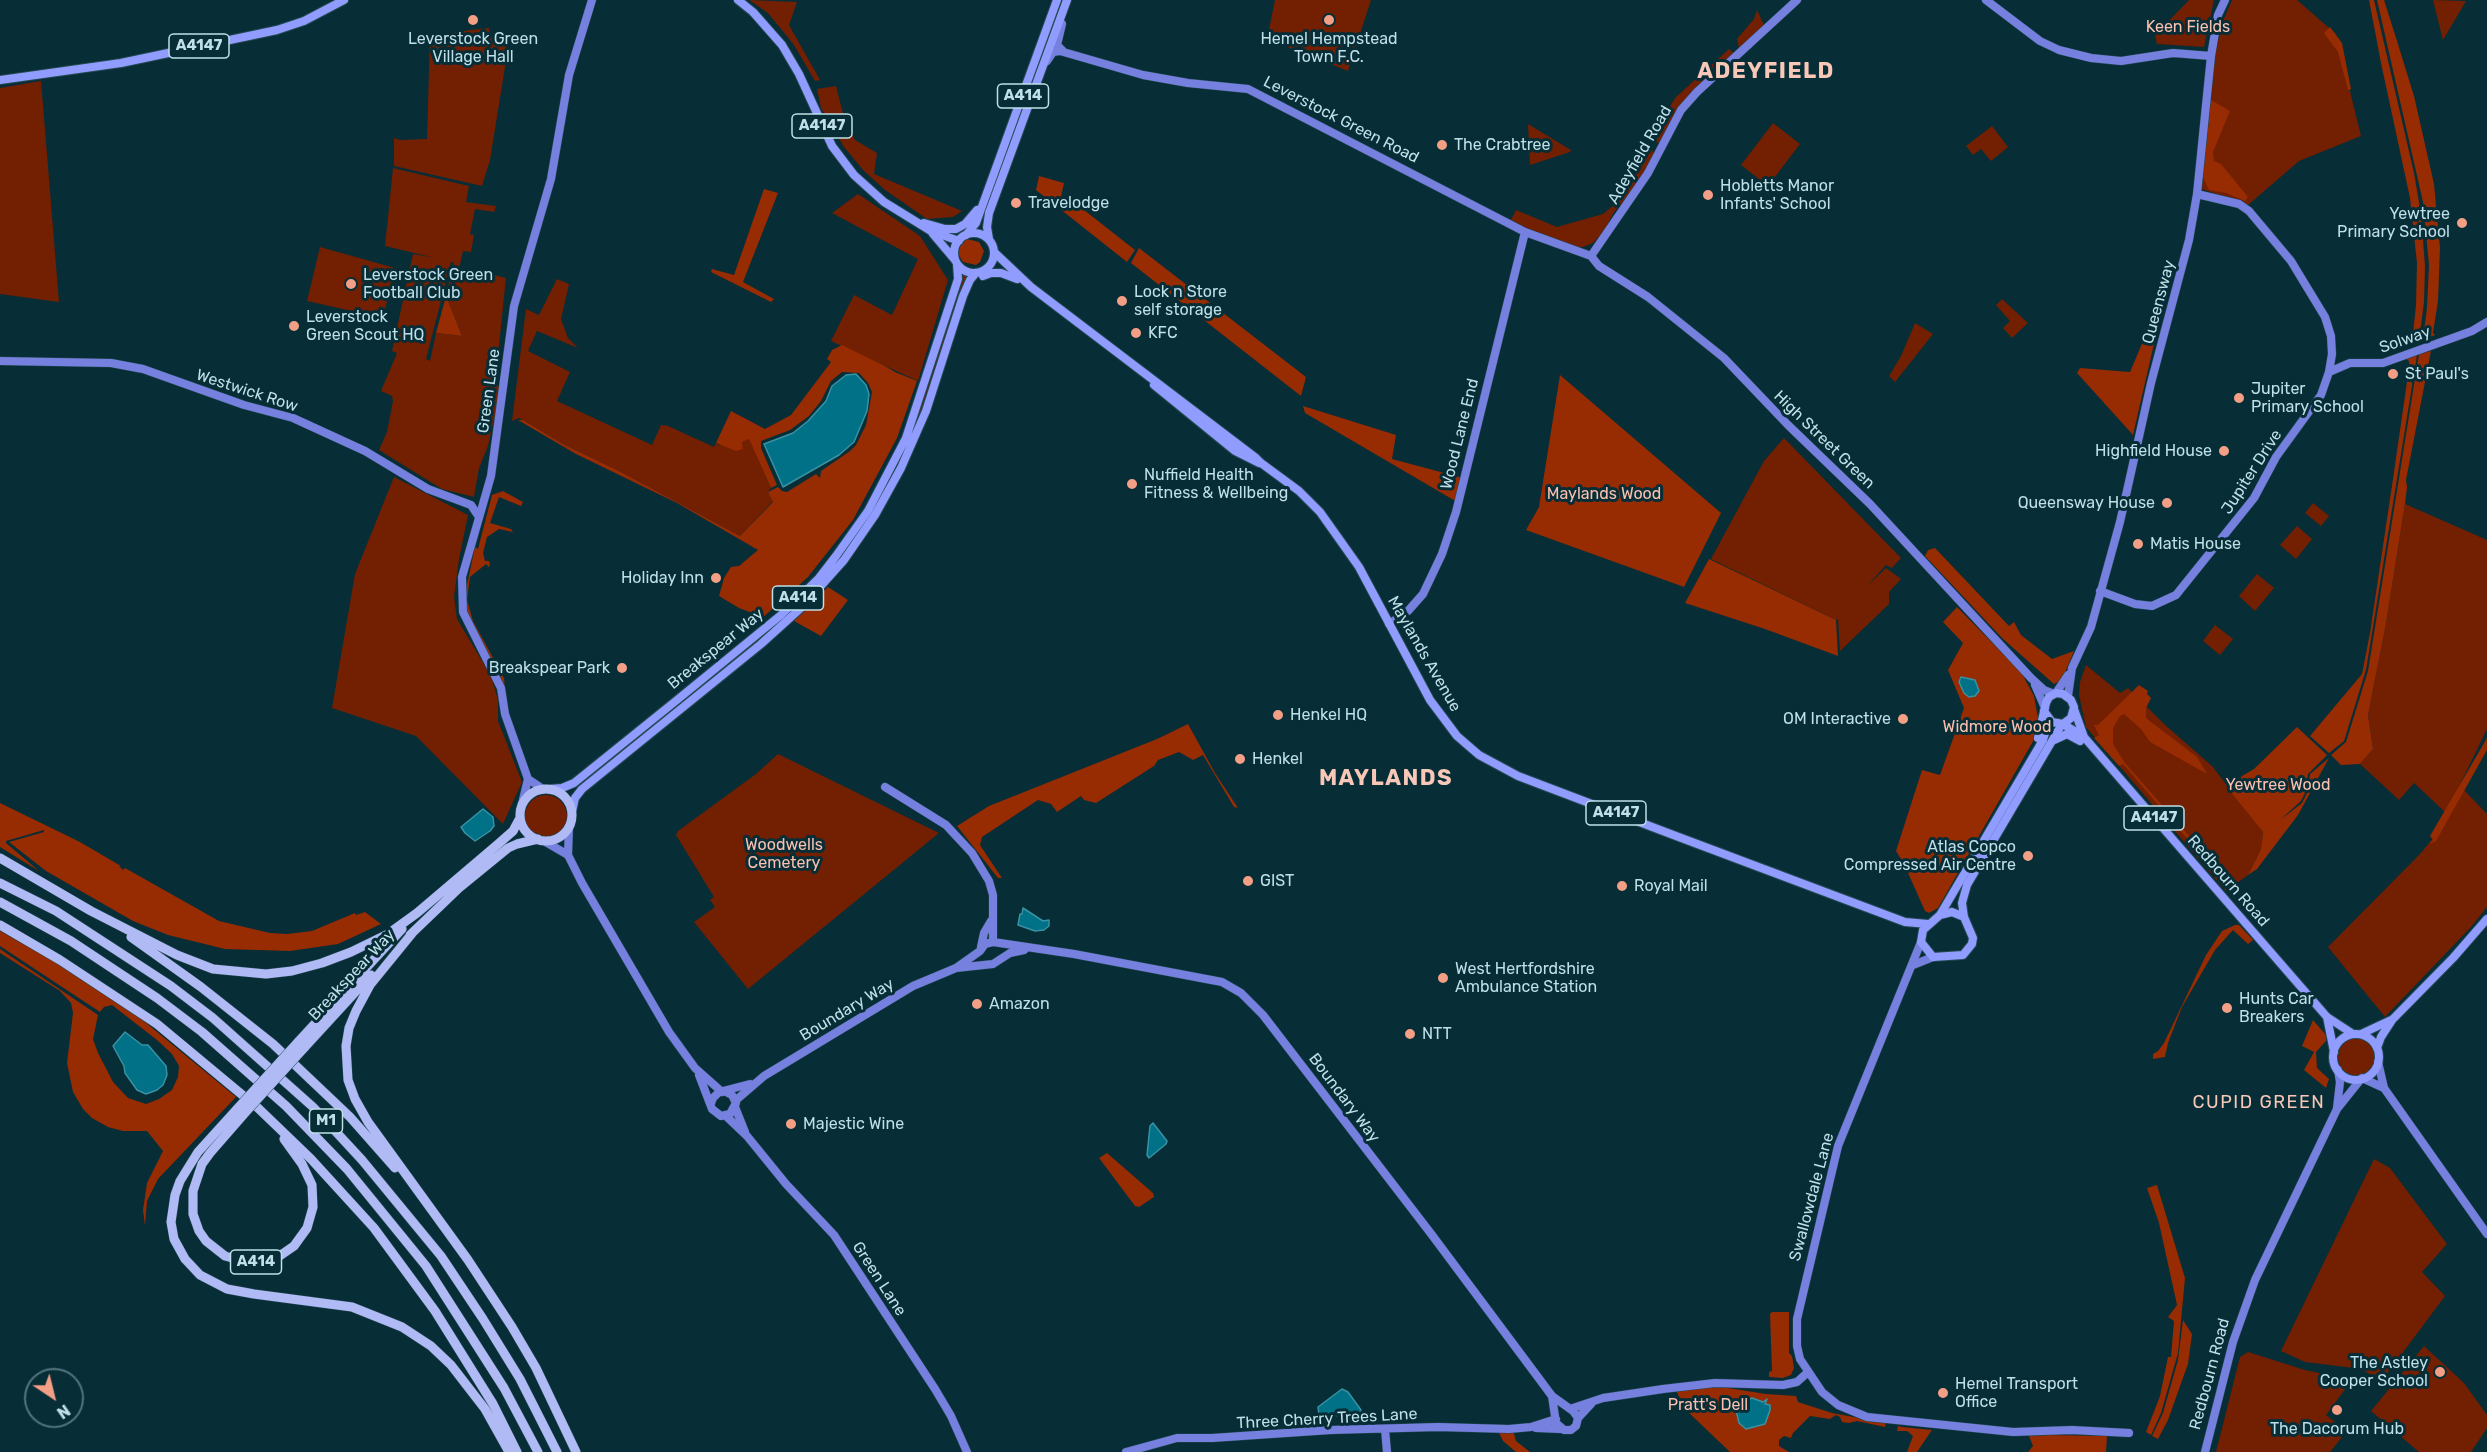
<!DOCTYPE html>
<html>
<head>
<meta charset="utf-8">
<style>
	body { margin:0 }
	#map { position:relative; width:2487px; height:1452px; overflow:hidden; background:#072d36; font-family:Rubik,sans-serif }
	canvas { display:block }
	.north { position:absolute; left:24px; top:1368px; width:60px; height:60px; box-sizing:border-box; background:#072d36; border:2px solid #51747e; border-radius:50%; rotate:145deg; font-size:16px; font-weight:700; line-height:24px; text-align:center; color:#bfdfe9 }
	.north::after { content:''; display:block; margin:auto; width:21px; height:27px; background:#f39f86; clip-path:polygon(50% 0,100% 100%,50% 72%,0 100%) }
</style>
</head>
<body>
<div id="map">
<canvas width="2487" height="1452"></canvas>
<div class="north">N</div>
</div>
<script>
const c = document.querySelector('canvas').getContext('2d');
c.lineJoin = 'round';
function paint(path, color) { c.fillStyle = color; c.fill(path, 'evenodd'); }
const shape = rows => new Path2D(rows.map(r => 'M' + r).join(''));
function stroke(path, color, width, dash) { c.strokeStyle = color; c.lineWidth = width; c.lineCap = dash ? 'butt' : 'round'; c.setLineDash(dash || []); c.stroke(path); }
function write(font, color, halo, rows, align = 'center') {
  c.font = font + ' Rubik,sans-serif'; c.lineWidth = 6; c.setLineDash([]); c.textBaseline = 'middle'; c.strokeStyle = halo; c.fillStyle = color; for (const [text, x, y, turn = 0] of rows) {
    c.save(); c.translate(x, y); c.rotate((+turn || 0) * Math.PI / 180); c.textAlign = isNaN(turn) ? turn : align; if (halo) c.strokeText(text, 0, 0); c.fillText(text, 0, 0); c.restore();
  }
}
const green = shape([
	[749,0,797,2,789,25,820,80,815,81,794,45,768,13],
	[1275,0,1371,0,1348,71,1267,39],
	[2189,0,2214,0,2204,47,2157,44,2155,35],
	[2232,0,2297,0,2336,34,2361,136,2299,161,2248,205,2199,188,2214,57,2223,21],
	[2433,0,2466,1,2443,40],
	[1757,10,1764,25,1742,48,1739,48,1737,39,1754,19],
	[489,28,490,34,501,33,502,38,512,36,512,41,509,42,490,160,482,186,394,166,394,138,400,140,427,139,430,35],
	[1729,49,1735,54,1678,110,1662,141,1656,143,1653,138,1665,114,1676,97],
	[41,81,59,302,0,294,0,88],
	[836,86,844,117,855,140,877,153,874,174,962,211,953,217,927,219,885,190,864,171,844,147,821,108,817,89],
	[1773,123,1800,144,1768,186,1741,165],
	[1528,124,1571,150,1570,152,1530,165],
	[1992,126,2008,147,1991,161,1981,149,1973,155,1966,146],
	[1651,148,1654,153,1650,162,1631,192,1614,212,1604,231,1593,243,1583,247,1576,247,1524,230,1510,222,1516,210,1557,227,1603,214,1614,205,1647,150],
	[393,168,469,186,466,202,496,206,494,212,475,209,470,234,474,235,471,252,463,251,457,278,479,283,482,272,506,278,495,384,501,387,488,446,479,468,474,497,442,489,379,450,387,432,393,401,392,396,381,391,397,353,392,351,413,254,435,258,385,246],
	[451,262,454,263,446,296,462,336,436,333,430,361,426,359],
	[858,194,920,236,948,280,918,381,831,341,854,295,892,315,918,259,832,213],
	[320,247,395,268,383,318,307,301],
	[961,274,969,278,961,288,913,435,891,483,846,553,798,607,739,657,738,654,799,601,884,488],
	[557,279,569,284,561,319,568,338,578,348,537,331,528,351,570,372,557,401,652,445,661,425,668,426,714,447,716,443,719,445,742,442,749,438,771,488,768,492,773,501,740,536,621,472,563,444,523,420,519,418,512,421,526,309,539,315],
	[2002,299,2028,323,2012,338,2003,328,2010,321,1996,305],
	[1915,323,1933,334,1895,382,1889,376,1901,356],
	[1784,438,1901,558,1892,568,1886,565,1867,586,1886,568,1901,579,1889,592,1889,604,1840,651,1838,619,1836,620,1711,559,1764,461],
	[394,477,468,515,459,559,454,597,457,619,491,676,498,700,498,721,522,782,503,824,416,736,332,708,355,574],
	[2313,503,2329,516,2321,526,2305,513],
	[2405,504,2487,540,2487,729,2446,813,2414,783,2399,800,2360,764,2373,749,2368,715,2385,629],
	[2297,526,2312,539,2296,559,2280,545],
	[2257,574,2274,588,2255,611,2239,596],
	[2215,625,2233,639,2220,655,2203,641],
	[2086,665,2120,693,2128,688,2164,724,2212,766,2263,832,2261,849,2248,875,2226,891,2086,727,2079,695,2080,682],
	[723,666,725,669,584,783,582,781],
	[778,754,939,833,748,989,694,922,715,907,710,900,714,897,676,835,678,831,756,774],
	[2464,790,2487,814,2487,907,2471,927,2385,1017,2328,947,2420,854,2445,824],
	'525 816a21 21 0 1 1 42 0a21 21 0 1 1-42 0Z',
	'2338 1057a19 19 0 1 1 38 0a19 19 0 1 1-38 0Z',
	[2374,1159,2390,1168,2447,1244,2422,1272,2445,1296,2381,1382,2362,1369,2305,1362,2281,1351],
	[2424,1346,2464,1383,2487,1415,2487,1428,2471,1452,2419,1452,2371,1411],
	[2248,1352,2305,1370,2352,1380,2326,1415,2347,1431,2330,1452,2216,1452,2240,1357]
]);
const forest = shape([
	[2369,0,2374,0,2414,173,2421,214,2425,266,2424,302,2419,341,2412,344,2416,305,2417,263,2410,198,2381,63],
	[2377,0,2384,0,2397,41,2414,96,2434,184,2440,248,2438,301,2433,333,2435,335,2423,340,2427,307,2429,265,2423,202],
	[2330,27,2342,43,2351,89,2348,90,2338,52,2324,33],
	[2211,100,2230,111,2213,152,2214,161,2221,164,2248,197,2245,201,2226,193,2209,190,2203,177],
	[1039,176,1064,183,1060,201,1079,206,1135,250,1127,262,1036,190],
	[764,189,778,193,743,282,774,299,771,302,711,272,712,269,734,275],
	[967,239,979,242,984,251,980,262,976,265,963,262,958,254,959,247],
	[1139,248,1306,377,1301,396,1131,263],
	[446,296,462,336,436,333],
	[2152,320,2159,322,2133,435,2077,373,2080,368,2130,372],
	[842,345,885,366,895,372,917,381,897,438,853,520,808,577,760,620,755,614,739,608,719,596,724,578,731,567,739,566,758,550,677,503,576,454,518,420,523,420,563,444,621,472,740,536,773,502,768,492,778,487,782,491,787,492,816,474,820,478,821,471,850,451,856,445,866,425,872,392,868,383,859,373,842,372,831,381,821,401,809,416,790,430,761,441,761,448,777,485,771,488,749,439,742,442,743,449,736,451,716,443,731,411,765,429,791,415,831,362,827,359,832,350],
	[2431,351,2406,480,2407,487,2405,504,2385,629,2368,715,2373,749,2360,764,2341,765,2331,755,2346,742,2368,671,2419,354],
	[2417,355,2415,369,2408,373,2412,378,2412,386,2366,670,2344,741,2329,753,2310,736,2362,674,2370,633,2393,479,2409,368,2409,361,2406,359],
	[1560,375,1721,513,1684,587,1526,530,1539,507],
	[1303,406,1396,435,1392,459,1463,478,1457,502,1305,413],
	[503,491,523,502,521,506,499,497,490,523,511,529,513,532,499,529,487,537,483,553,485,561,489,561,490,565,489,567,486,564,470,577,467,600,473,621,504,678,505,691,466,615,464,599,475,547,478,549,492,495],
	[1935,548,2009,626,2014,622,2021,635,2052,659,2074,651,2062,680,2054,684,2003,639,1925,556,1928,550],
	[1709,559,1836,620,1838,656,1765,629,1685,603],
	[828,587,848,600,821,636,794,621],
	[1957,607,2021,672,2034,696,2040,729,1938,908,1929,913,1925,911,1904,864,1896,851,1922,770,1940,775,1964,708,1948,670,1963,643,1943,622],
	[2139,685,2148,691,2147,694,2151,698,2146,708,2146,718,2197,757,2207,774,2150,742,2141,729,2124,714,2120,716,2113,728,2113,744,2125,763,2197,845,2191,843,2123,764,2119,766,2094,738,2099,735,2094,725,2098,725],
	[1188,724,1215,773,1238,808,1234,807,1203,755,1193,760,1179,752,1158,760,1154,766,1096,803,1084,800,1081,796,1057,812,1051,804,1038,800,982,837,980,845,1002,878,998,878,957,826,989,806,1157,739],
	[2297,727,2327,755,2308,774,2306,791,2301,801,2280,820,2302,803,2307,793,2310,774,2329,758,2298,815,2257,869,2248,875,2261,849,2263,832,2230,791,2242,776,2254,769],
	[2487,738,2487,750,2436,841,2429,844,2433,840,2430,836],
	[0,803,80,842,121,866,119,866,123,870,125,868,219,921,270,933,287,934,312,931,355,913,356,915,365,912,381,924,338,944,290,951,225,949,168,935,133,921,46,871,9,842,44,832,44,830,6,841,6,843,39,871,0,847],
	[2235,925,2239,925,2253,940,2248,944,2233,930,2215,950,2182,1007,2168,1043,2165,1057,2153,1059,2153,1054,2158,1051,2164,1043,2206,955,2222,931],
	[0,931,69,970,134,1013,236,1097,158,1179,147,1201,145,1226,143,1210,147,1183,163,1151,147,1131,123,1131,108,1127,92,1118,83,1109,73,1092,67,1063,73,1013,71,1003,60,991,0,953,0,949,98,1015,93,1039,98,1053,113,1082,128,1098,146,1104,159,1099,172,1090,178,1077,179,1066,172,1054,157,1040,112,1005,104,1007,100,1012,0,946],
	[2313,1020,2326,1035,2326,1041,2316,1052,2317,1068,2329,1079,2326,1088,2304,1070,2314,1052,2302,1046],
	[1107,1153,1153,1193,1154,1197,1139,1207,1135,1206,1099,1158],
	[2157,1185,2185,1278,2178,1353,2161,1413,2151,1435,2146,1432,2160,1396,2168,1357,2171,1357,2174,1321,2168,1317,2177,1305,2159,1223,2147,1188],
	[1772,1312,1789,1312,1789,1353,1792,1356,1794,1368,1791,1375,1783,1378,1769,1377,1769,1372,1772,1371,1770,1314],
	[2183,1320,2192,1334,2188,1364,2168,1420,2158,1439,2152,1436,2163,1413,2178,1360],
	[1704,1388,1728,1388,1766,1394,1796,1396,1798,1402,1832,1413,1886,1423,1885,1427,1857,1421,1849,1423,1842,1422,1840,1417,1836,1415,1830,1419,1810,1416,1793,1433,1791,1438,1784,1436,1779,1440,1779,1446,1789,1452,1730,1452,1687,1411,1676,1391],
	[1898,1426,1902,1427,1932,1430,1917,1452,1907,1452,1913,1436,1907,1431,1897,1431],
	[1513,1430,1516,1441,1530,1452,1516,1452,1503,1441,1499,1433],
	[2049,1435,2107,1436,2106,1452,2028,1452,2033,1446,2029,1436]
]);
const water = shape([
	[856,374,866,385,869,394,867,411,854,442,839,455,783,487,764,444,793,433,808,421,826,401,832,386,846,375,856,374],
	[1961,677,1975,680,1979,691,1975,696,1969,697,1964,693,1959,682,1961,677],
	[483,809,493,817,494,826,490,831,475,841,465,833,461,827,483,809],
	[1023,908,1043,921,1049,920,1049,926,1044,930,1035,931,1018,925,1020,914,1022,914,1023,908],
	[125,1032,142,1045,148,1045,166,1066,167,1075,163,1085,157,1090,146,1094,137,1090,125,1073,124,1066,113,1046,125,1032],
	[1153,1123,1167,1141,1166,1144,1149,1158,1147,1155,1150,1126,1153,1123],
	[1342,1389,1348,1392,1361,1410,1359,1416,1319,1415,1318,1407,1342,1389],
	[1752,1398,1763,1402,1767,1399,1765,1404,1770,1405,1770,1410,1765,1424,1746,1429,1739,1423,1736,1410,1744,1401,1752,1398]
]);
const secondary = shape([
	[1986,0,2040,41,2059,50,2091,58,2121,61,2173,53,2211,56],
	[1062,24,1057,45,1064,52],
	[1047,61,1053,52,1060,51,1143,75,1188,83,1248,89,1525,232,1591,256,1599,266,1648,297,1724,358,1788,425,1870,504,2031,678,2044,690,2054,694],
	[1591,256,1648,173,1681,110,1697,92,1797,0],
	[0,361,111,363,143,369,244,405,293,418,365,451,428,489,471,505,479,517],
	[2329,372,2350,363,2383,363,2472,331,2487,322],
	[2100,591,2135,604,2152,606,2176,595,2254,498,2276,457,2321,395,2329,372,2332,354,2331,336,2325,317,2291,261,2249,211,2239,204,2197,194],
	[1389,624,1408,611,1423,594,1442,554,1456,512,1525,232],
	[2035,685,2045,708],
	[2056,693,2068,675],
	[2068,696,2072,668,2091,627,2120,522,2151,383,2189,240,2197,194,2211,56,2218,15,2225,0],
	[528,779,543,789],
	[885,787,946,825,972,853,989,881,993,895,993,942],
	[522,804,528,779,505,714,501,688,463,612,462,577,491,476,514,306,551,179,569,75,592,0],
	[569,827,568,855,582,883,669,1032,695,1068,722,1092],
	[544,841,568,855],
	[1921,942,1838,1146,1797,1319,1797,1346,1800,1359,1822,1392,1838,1405,1867,1417,2013,1432,2072,1430,2129,1433],
	[981,947,984,933,991,921],
	[1913,965,1933,957],
	[956,968,980,951,985,944,993,942,1074,954,1222,982,1241,993,1263,1015,1432,1235,1552,1396,1573,1411,1578,1418],
	[2378,1062,2384,1088,2487,1234],
	[699,1075,712,1109,721,1116,730,1114,736,1103,732,1095,726,1092],
	[2362,1078,2384,1088],
	[735,1101,764,1076,913,986,956,968,993,964,1010,953,1024,950],
	[711,1103,713,1098,719,1092,750,1084],
	[735,1107,745,1132],
	[2337,1108,2340,1082,2338,1070],
	[726,1116,747,1136,786,1184,834,1235,935,1389,951,1416,967,1452],
	[1552,1396,1556,1423,1564,1430,1571,1430,1576,1426,1578,1418,1591,1404],
	[1570,1409,1603,1398,1663,1389,1715,1383,1783,1385,1797,1382,1807,1373],
	[1536,1428,1561,1429],
	[1385,1429,1387,1452],
	[1126,1452,1177,1438,1212,1438,1331,1430,1438,1427,1509,1429,1531,1427,1556,1419],
	[2205,1452,2233,1342,2255,1280,2337,1109,2361,1079]
]);
const primary = shape([
	[738,0,753,12,782,45,799,74,832,146,854,175,884,202,931,231,959,241],
	[0,80,121,63,277,30,304,21,344,0],
	[924,223,945,229,956,229,965,224,977,210],
	'954 253a20 20 0 1 1 40 0a20 20 0 1 1-40 0Z',
	[933,234,955,260],
	[966,235,976,223,1057,0],
	[989,239,987,227,989,213,1067,0],
	[995,253,1031,287,1256,458,1261,463,1299,491,1320,512,1359,567,1430,700,1457,736,1479,755,1518,776,1676,836,1905,922,1928,924],
	[983,276,991,273,1001,273,1017,279],
	[1154,385,1235,451,1259,463],
	[2074,709,2084,737],
	[2063,724,2084,737,2327,1017,2353,1034],
	[2038,738,2046,703,2049,697,2056,693,2063,694,2071,700,2074,707,2071,718,2063,724,2052,722,2044,711],
	[2054,740,2067,734,2080,741],
	[549,789,562,788,574,783,677,700,781,615,819,578,836,556,868,511,906,438,958,279,957,264],
	[572,812,575,798,582,789,761,644,802,607,844,560,875,515,901,468,926,411,963,296,970,280,976,273],
	[1952,912,1964,917,1973,938,1972,944,1963,955,1933,957,1921,942,1923,930,1940,915,1952,912],
	[1940,915,2043,740,2049,720],
	[1964,917,1962,903,1967,885,2062,724],
	[2327,1017,2334,1052],
	[2361,1034,2391,1020],
	'2333 1057a23 23 0 1 1 46 0a23 23 0 1 1-46 0Z',
	[2377,1048,2381,1037,2392,1020,2453,958,2487,919]
]);
const highway = shape([
	'520 815a26 26 0 1 1 52 0a26 26 0 1 1-52 0Z',
	[0,858,91,911,177,955,213,969,266,974,292,971,322,963,351,952,388,934,417,913,497,845,513,831,520,818],
	[0,883,56,911,171,986,213,1018,313,1107,362,1160,441,1256,483,1319,520,1379,557,1452],
	[0,902,71,941,157,998,202,1032,286,1106,347,1169,426,1266,504,1388,538,1452],
	[0,925,60,960,157,1024,258,1108,311,1159,374,1228,435,1311,493,1404,517,1452],
	[414,931,370,985,356,1011,349,1028,346,1046,348,1080,355,1099,368,1122,468,1260,512,1327,536,1368,576,1452],
	[410,935,459,888,508,848,517,844,538,839],
	[131,937,201,987,273,1044,350,1117,395,1168],
	[298,1042,402,929],
	[304,1048,371,975],
	[237,1109,198,1152,180,1181,175,1195,171,1222,174,1239,185,1259,200,1275,227,1289,254,1294,352,1307,402,1327,431,1346,451,1365,485,1409,509,1452],
	[244,1114,210,1153,202,1164,193,1191,193,1214,199,1231,206,1241,225,1256,247,1262,278,1257,294,1246,307,1228,313,1207,312,1185,302,1164,284,1139]
]);
const highwayBridge = shape([
	[237,1109,298,1042],
	[244,1114,304,1048]
]);
const markers = [
	[473,20,6,"#f39f86"],
	[1329,20,6,"#f39f86"],
	[1442,145,6,"#f39f86"],
	[1708,195,6,"#f39f86"],
	[1016,203,6,"#f39f86"],
	[2462,223,6,"#f39f86"],
	[351,284,6,"#f39f86"],
	[1122,301,6,"#f39f86"],
	[294,326,6,"#f39f86"],
	[1136,333,6,"#f39f86"],
	[2393,374,6,"#f39f86"],
	[2239,398,6,"#f39f86"],
	[2224,451,6,"#f39f86"],
	[1132,484,6,"#f39f86"],
	[2167,503,6,"#f39f86"],
	[2138,544,6,"#f39f86"],
	[716,578,6,"#f39f86"],
	[622,668,6,"#f39f86"],
	[1278,715,6,"#f39f86"],
	[1903,719,6,"#f39f86"],
	[1240,759,6,"#f39f86"],
	[2028,856,6,"#f39f86"],
	[1248,881,6,"#f39f86"],
	[1622,886,6,"#f39f86"],
	[1443,978,6,"#f39f86"],
	[977,1004,6,"#f39f86"],
	[2227,1008,6,"#f39f86"],
	[1410,1034,6,"#f39f86"],
	[791,1124,6,"#f39f86"],
	[2440,1372,6,"#f39f86"],
	[1943,1393,6,"#f39f86"],
	[2337,1410,6,"#f39f86"]
];
const shields = [
	[199,46,60],
	[1023,96,51],
	[822,126,60],
	[798,598,51],
	[1616,813,60],
	[2154,818,60],
	[326,1121,33],
	[256,1262,51]
];
const shieldNames = [
	["A4147",199,46],
	["A414",1023,96],
	["A4147",822,126],
	["A414",798,598],
	["A4147",1616,813],
	["A4147",2154,818],
	["M1",326,1121],
	["A414",256,1262]
];
const parkNames = [
	["Keen Fields",2188,27],
	["Maylands Wood",1604,494],
	["Widmore Wood",1997,727],
	["Yewtree Wood",2278,785],
	["Woodwells",784,845],
	["Cemetery",784,863],
	["Pratt's Dell",1708,1405]
];
const poiNames = [
	["Leverstock Green",473,39,"center"],
	["Village Hall",473,57,"center"],
	["Hemel Hempstead",1329,39,"center"],
	["Town F.C.",1329,57,"center"],
	["The Crabtree",1454,145],
	["Hobletts Manor",1720,186],
	["Infants' School",1720,204],
	["Travelodge",1028,203],
	["Yewtree",2450,214,"right"],
	["Primary School",2450,232,"right"],
	["Leverstock Green",363,275],
	["Football Club",363,293],
	["Lock n Store",1134,292],
	["self storage",1134,310],
	["Leverstock",306,317],
	["Green Scout HQ",306,335],
	["KFC",1148,333],
	["St Paul's",2405,374],
	["Jupiter",2251,389],
	["Primary School",2251,407],
	["Highfield House",2212,451,"right"],
	["Nuffield Health",1144,475],
	["Fitness & Wellbeing",1144,493],
	["Queensway House",2155,503,"right"],
	["Matis House",2150,544],
	["Holiday Inn",704,578,"right"],
	["Breakspear Park",610,668,"right"],
	["Henkel HQ",1290,715],
	["OM Interactive",1891,719,"right"],
	["Henkel",1252,759],
	["Atlas Copco",2016,847,"right"],
	["Compressed Air Centre",2016,865,"right"],
	["GIST",1260,881],
	["Royal Mail",1634,886],
	["West Hertfordshire",1455,969],
	["Ambulance Station",1455,987],
	["Hunts Car",2239,999],
	["Breakers",2239,1017],
	["Amazon",989,1004],
	["NTT",1422,1034],
	["Majestic Wine",803,1124],
	["The Astley",2428,1363,"right"],
	["Cooper School",2428,1381,"right"],
	["Hemel Transport",1955,1384],
	["Office",1955,1402],
	["The Dacorum Hub",2337,1429,"center"]
];
const streetNames = [
	["Leverstock Green Road",1341,120,27],
	["Adeyfield Road",1640,155,-60],
	["Queensway",2159,302,-75],
	["Solway",2405,340,-19],
	["Westwick Row",247,391,18],
	["Green Lane",489,391,-82],
	["Wood Lane End",1460,434,-76],
	["High Street Green",1824,440,44],
	["Jupiter Drive",2252,472,-57],
	["Breakspear Way",716,649,-39],
	["Maylands Avenue",1424,654,60],
	["Redbourn Road",2228,881,49],
	["Breakspear Way",352,975,-47],
	["Boundary Way",847,1010,-31],
	["Boundary Way",1344,1098,53],
	["Swallowdale Lane",1812,1197,-75],
	["Green Lane",879,1279,57],
	["Redbourn Road",2210,1374,-75],
	["Three Cherry Trees Lane",1327,1419,-3]
];
const neighbourhoodNames = [
	["CUPID GREEN",2259,1103]
];
const districtNames = [
	["ADEYFIELD",1766,72],
	["MAYLANDS",1386,779]
];
paint(green, '#731f02');
paint(forest, '#972b02');
paint(water, '#007186');
stroke(water, '#3992a4', 1.5);
stroke(secondary, '#244953', 9);
stroke(primary, '#244953', 10);
stroke(highway, '#244953', 10);
stroke(secondary, '#7680df', 8);
stroke(primary, '#909cfe', 8);
stroke(highway, '#b0baf5', 9);
stroke(highwayBridge, '#244953', 10, []);
stroke(highwayBridge, '#b0baf5', 9);
for (const [x, y, r, color] of markers) { const dot = new Path2D(); dot.arc(x, y, r, 0, 2 * Math.PI); c.fillStyle = color; c.fill(dot); stroke(dot, '#072d36', 2); }
for (const [x, y, w] of shields) { const box = new Path2D(); box.roundRect(x - w / 2, y - 12, w, 24, 4.5); c.fillStyle = '#072d36'; c.fill(box); stroke(box, '#bfdfe9', 1.5); }
write('bold 15px', '#bfdfe9', null, shieldNames);
write('16px', '#fbc0af', '#072d36', parkNames);
write('16px', '#bfdfe9', '#072d36', poiNames, 'left');
write('16px', '#bfdfe9', '#072d36', streetNames);
c.letterSpacing = '1.5px';
write('18px', '#f8c7b8', '#072d36', neighbourhoodNames);
c.letterSpacing = '0px';
c.letterSpacing = '1.5px';
write('bold 22px', '#f8c7b8', '#072d36', districtNames);
c.letterSpacing = '0px';
</script>
</body>
</html>
